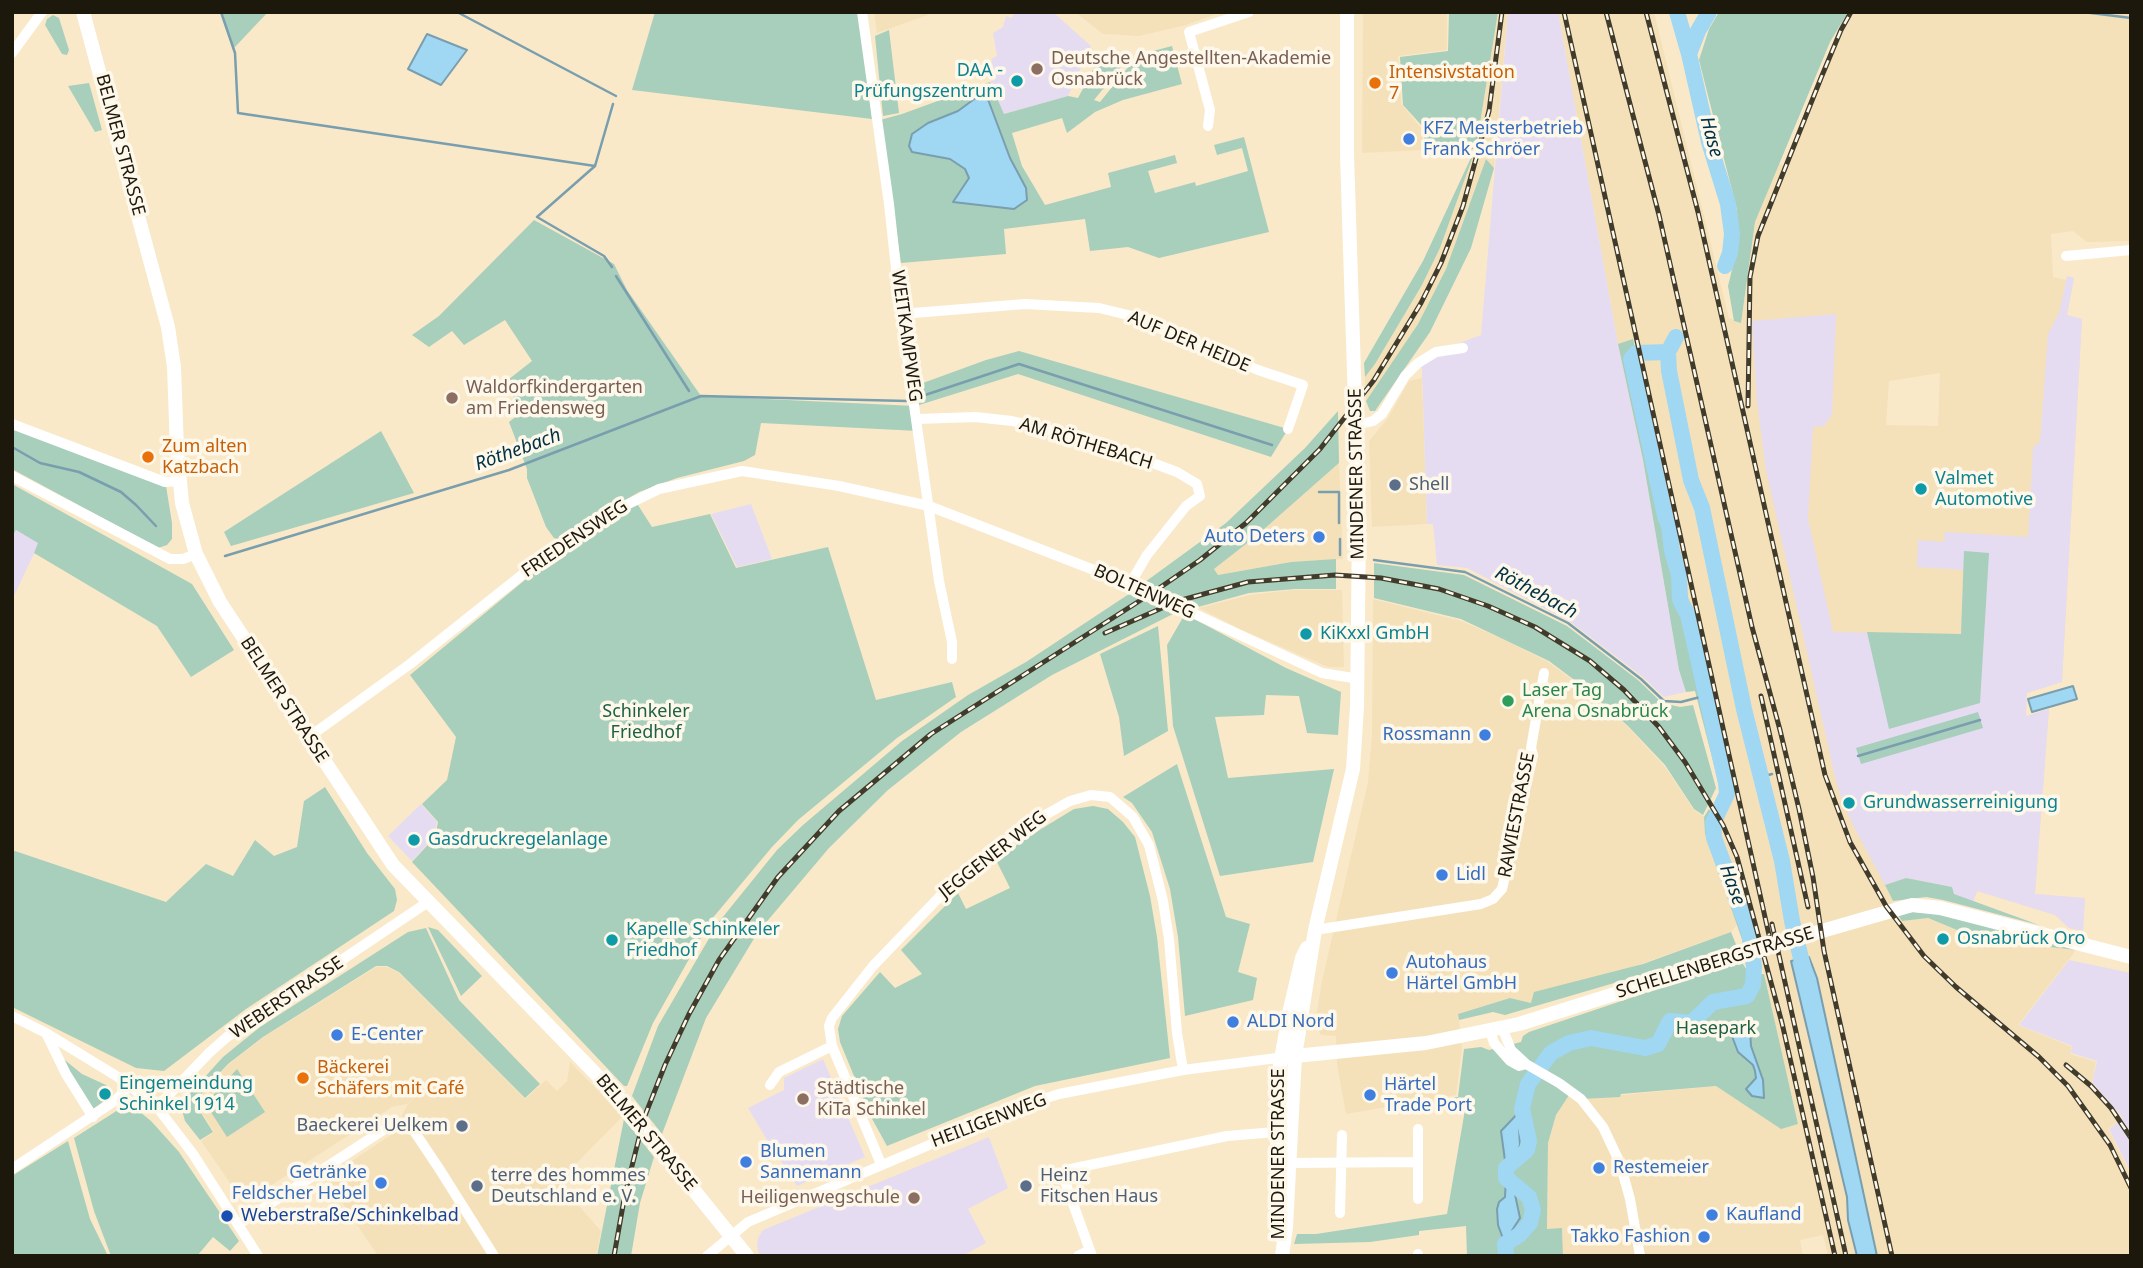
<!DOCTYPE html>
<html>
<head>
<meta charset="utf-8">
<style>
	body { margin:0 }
	#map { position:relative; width:2143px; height:1268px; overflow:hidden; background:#f9e9c9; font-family:"Noto Sans",sans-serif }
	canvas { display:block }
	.frame { position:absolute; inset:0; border:14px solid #1d180c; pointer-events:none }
</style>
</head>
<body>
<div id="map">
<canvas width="2143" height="1268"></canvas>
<div class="frame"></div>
</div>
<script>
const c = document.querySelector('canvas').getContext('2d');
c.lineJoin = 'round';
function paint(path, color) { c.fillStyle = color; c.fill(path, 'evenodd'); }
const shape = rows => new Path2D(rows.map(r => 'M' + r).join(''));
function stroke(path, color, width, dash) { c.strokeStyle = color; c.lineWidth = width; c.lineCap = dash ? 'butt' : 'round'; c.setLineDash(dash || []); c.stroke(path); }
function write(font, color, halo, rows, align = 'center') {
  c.font = font + ' "Noto Sans",sans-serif'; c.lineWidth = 7; c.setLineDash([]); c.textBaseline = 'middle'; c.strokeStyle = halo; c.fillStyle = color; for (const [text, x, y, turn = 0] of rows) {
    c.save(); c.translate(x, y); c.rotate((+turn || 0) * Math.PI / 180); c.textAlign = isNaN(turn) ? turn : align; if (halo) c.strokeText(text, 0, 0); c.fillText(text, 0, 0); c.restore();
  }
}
const built = shape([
	[874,12,936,12,877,33],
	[1075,12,1222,12,1186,25,1139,36,1103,34],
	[1363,12,1447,12,1447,50,1398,56,1401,104,1423,130,1423,150,1362,153],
	[1498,12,1508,12,1494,168,1486,159,1446,269,1418,324,1366,401,1365,377,1375,364,1422,285,1440,248,1476,148],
	[1558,12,1654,12,1729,318,1741,323,1755,222,1779,163,1787,168,1821,78,1841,30,1853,12,2131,12,2131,241,2087,242,2073,231,2051,234,2053,277,2066,280,2067,276,2074,278,2067,315,2082,319,2062,682,2027,693,2026,716,2049,709,2035,894,2085,898,2083,931,2069,928,2055,915,1977,891,1973,902,1953,894,1951,887,1906,878,1885,885,1902,921,1927,918,1957,930,2023,944,2076,950,2018,1025,2072,1047,2070,1054,2096,1062,2092,1082,2122,1118,2108,1129,2131,1175,2131,1256,1828,1256,1823,1235,1800,1240,1803,1256,1563,1256,1562,1229,1547,1229,1548,1143,1556,1115,1571,1091,1581,1099,1716,1086,1781,1128,1798,1124,1764,974,1714,838,1713,823,1721,806,1734,796,1710,700,1633,340,1618,344],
	[1940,373,1938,426,1886,425,1889,381],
	[1422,378,1427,524,1372,527,1369,441,1388,418,1409,381],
	[1339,463,1343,559,1291,562,1218,575,1214,569,1255,537],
	[1293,590,1342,590,1344,667,1328,667,1240,629,1199,608,1250,595],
	[1373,599,1461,621,1507,641,1548,662,1582,687,1628,727,1665,767,1694,810,1704,817,1705,834,1737,925,1731,932,1531,1003,1510,998,1458,1014,1462,1048,1456,1095,1346,1114,1337,1064,1336,1036,1321,1035,1315,1024,1322,981,1368,782,1372,736],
	[376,967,387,967,398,972,525,1099,546,1080,557,1091,567,1081,570,1062,623,1116,558,1182,601,1231,596,1256,378,1256,326,1178,391,1135,408,1104,425,1087,407,1104,392,1107,244,1203,201,1141,214,1132,202,1113,199,1102,204,1091,229,1064,264,1037]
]);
const industrial = shape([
	[1508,12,1558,12,1618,344,1643,460,1679,670,1686,692,1664,697,1643,677,1569,621,1467,568,1437,565,1433,524,1427,524,1422,369,1418,363,1436,352,1481,335],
	[2067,276,2074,278,2067,315,2082,319,2062,682,2027,693,2026,716,2049,709,2035,894,2085,898,2083,931,2069,928,2055,915,1977,891,1973,902,1953,894,1951,887,1906,878,1885,885,1855,829,1842,800,1836,781,1766,470,1757,401,1752,321,1836,314,1832,415,1824,426,1813,427,1808,519,1833,632,1961,635,1964,570,1917,567,1918,540,1944,542,1945,532,2028,537,2033,448,2040,441,2048,334,2059,313],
	[751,504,772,559,737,567,711,514],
	[16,530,39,543,12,600,12,537],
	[421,804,437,822,434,837,412,861,388,836],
	[2069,960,2131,973,2131,1173,2109,1129,2123,1118,2092,1082,2097,1061,2071,1053,2072,1046,2019,1025],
	[844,1108,865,1157,797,1186,767,1140]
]);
const education = shape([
	[1014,12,1053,12,1091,46,1068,96,1004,114,990,82,996,79,991,59,997,56,993,33,1003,27,1006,16,1012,18],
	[823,1059,844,1108,767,1140,748,1108,784,1090,784,1078],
	[989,1137,1008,1188,968,1209,986,1243,962,1256,760,1256,757,1247,758,1238,763,1230]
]);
const green = shape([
	[222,12,268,12,234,48],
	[655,12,859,12,872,119,632,90],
	[1449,12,1498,12,1476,148,1440,248,1422,285,1375,364,1365,377,1364,363,1423,261,1475,149,1424,151,1424,128,1403,105,1400,57,1448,51],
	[1719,12,1848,12,1830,42,1755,222,1741,323,1734,321,1728,286,1738,245,1737,210,1699,60,1709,29],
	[53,15,59,18,69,50,67,55,62,54,45,25,47,19],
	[889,30,899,113,883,116,875,36],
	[1172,46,1182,84,1123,100,1095,112,1067,133,1062,118,1012,133,1022,166,1045,205,1111,187,1108,173,1175,155,1177,163,1148,171,1155,193,1195,182,1196,186,1248,171,1242,148,1217,155,1214,145,1244,137,1269,232,1159,258,1128,247,1090,251,1085,219,1004,229,1006,254,901,263,880,120,902,114,990,82,1004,114,1068,96,1078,98,1103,51,1130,56,1094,100,1100,102,1138,55],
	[89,83,102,130,95,132,68,86],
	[1486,159,1494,168,1471,248,1430,332,1375,411,1370,411,1366,401,1418,324,1446,269],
	[534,220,614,264,627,290,701,396,915,406,912,387,986,360,1019,351,1288,429,1271,457,1018,374,916,406,918,431,761,423,755,455,744,461,677,478,639,492,558,539,554,538,546,527,527,478,527,469,509,422,523,411,504,383,532,361,505,320,464,345,452,331,429,347,412,335,439,316],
	[1633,339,1710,700,1734,796,1724,804,1695,691,1686,692,1679,670,1643,460,1618,344],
	[1338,411,1339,463,1255,537,1214,569,1218,575,1291,562,1336,559,1336,589,1295,589,1249,593,1198,607,1145,582,1226,523,1305,448],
	[12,428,166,486,172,523,172,539,167,545,158,548,12,469],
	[381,431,414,493,231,546,224,532],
	[12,484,192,584,234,650,191,677,157,626,34,553,38,543,16,530,12,537],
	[636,502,652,527,710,514,736,568,828,547,876,700,952,682,956,697,897,738,798,820,772,847,711,920,653,1023,627,1086,624,1086,412,862,435,837,438,822,422,804,447,780,456,737,410,675,548,561,611,515],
	[1964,551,1989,553,1980,703,1889,729,1867,632,1961,634],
	[1374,563,1464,575,1567,626,1638,680,1662,703,1680,707,1693,705,1716,788,1703,815,1694,809,1665,765,1628,726,1581,685,1549,661,1461,619,1374,598],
	[1129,594,1173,614,1052,675,961,732,888,790,829,848,758,932,706,1018,662,1134,632,1096,658,1026,718,923,777,850,803,825,902,741,968,695,1026,662],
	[1185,614,1286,668,1341,692,1338,735,1307,733,1299,696,1266,695,1264,715,1215,717,1228,778,1334,769,1313,862,1220,876,1173,726,1167,645],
	[1158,626,1168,731,1124,756,1119,717,1100,654],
	[1978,712,1983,728,1861,764,1856,748],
	[1177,764,1226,917,1250,924,1238,972,1257,978,1253,1000,1185,1016,1178,937,1170,889,1152,832,1132,803,1123,797],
	[325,787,367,853,395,889,397,900,394,911,246,1009,164,1071,136,1068,12,1007,12,850,166,902,206,864,233,876,255,840,274,856,297,847,304,801],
	[1093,806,1108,809,1123,822,1135,837,1150,896,1157,937,1170,1058,1035,1086,887,1146,870,1115,840,1042,838,1029,842,1016,880,972,895,988,922,974,901,950,958,893,966,909,1010,888,996,860,1028,837,1074,809],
	[1709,809,1715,819,1714,838,1751,943,1744,945,1705,834,1704,817],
	[1906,878,1952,887,1954,894,2039,925,1943,900,1926,897,1893,901,1885,885],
	[1913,912,1939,914,2076,950,2023,944,1957,930,1928,918,1902,921,1898,915],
	[428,927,438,930,482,976,461,996],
	[426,928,459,1000,540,1084,525,1098,399,972,387,966,376,966,263,1037,228,1064,203,1091,199,1102,201,1113,213,1132,200,1140,185,1121,182,1110,184,1100,223,1057,260,1027,408,932],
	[1731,932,1737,947,1505,1015,1493,1012,1459,1020,1458,1014,1510,998,1531,1003,1534,992,1643,964],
	[1741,961,1750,975,1764,974,1798,1124,1781,1129,1716,1086,1621,1094,1620,1097,1581,1099,1571,1092,1556,1115,1548,1143,1547,1229,1562,1228,1563,1256,1467,1256,1466,1226,1419,1231,1419,1235,1370,1242,1294,1244,1297,1234,1316,1234,1447,1214,1465,1110,1441,1100,1458,1097,1464,1049,1481,1047,1489,1050,1521,1042,1523,1036,1529,1032],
	[61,1057,82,1074,106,1085,109,1091,108,1098,93,1109],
	[237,1069,265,1112,227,1137,209,1109,208,1101],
	[129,1103,151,1121,179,1152,239,1241,230,1251,213,1237,197,1256,111,1256,94,1211,74,1138],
	[624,1119,654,1157,640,1203,631,1256,597,1256],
	[68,1141,90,1219,108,1256,12,1256,12,1176]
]);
const water = shape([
	[427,34,467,50,441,85,408,69,427,34],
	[981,94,986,94,1010,158,1026,188,1027,200,1014,209,953,202,969,178,965,169,950,159,912,152,909,146,912,134,928,123,958,111,981,94],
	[2073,686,2077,699,2032,712,2028,699,2073,686],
	[1809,957,1817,978,1877,1256,1857,1256,1848,1220,1847,1197,1791,961,1809,957],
	[1741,1024,1747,1025,1750,1030,1751,1046,1763,1080,1764,1098,1752,1096,1746,1089,1756,1078,1755,1071,1753,1065,1738,1052,1730,1031,1733,1026,1741,1024],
	[1522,1109,1524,1118,1519,1129,1520,1145,1514,1161,1506,1168,1501,1131,1522,1109],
	[1506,1178,1513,1185,1520,1218,1511,1232,1511,1240,1505,1244,1498,1225,1497,1209,1499,1202,1505,1197,1506,1178]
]);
const stream = shape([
	[221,12,235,53,238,113,595,166,537,217,604,256,612,267],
	[457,12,616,96],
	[2083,12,2131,18],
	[595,166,613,104],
	[616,276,689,391],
	[922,396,1019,364,1272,445],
	[12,447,40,463,79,472,121,492,136,505,156,526],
	[1319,492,1339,492,1339,523],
	[1340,539,1340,555],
	[225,556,509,470,701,396,907,401],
	[1374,560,1465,572,1568,623,1641,679,1664,701,1681,702,1704,696],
	[1858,756,1980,720],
	[1761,777,1772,774]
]);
const river = shape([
	[1677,12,1689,54],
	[1709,12,1698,31,1689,54,1709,142,1728,204,1732,234,1730,253,1725,266],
	[1676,337,1668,352,1669,371,1691,480,1702,508,1744,709,1782,861,1792,921,1806,979],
	[1506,1256,1505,1244,1519,1235,1530,1223,1533,1210,1529,1197,1506,1178,1506,1168,1527,1150,1529,1141,1522,1109,1528,1084,1551,1053,1569,1043,1591,1038,1645,1048,1658,1044,1670,1021,1691,1023,1713,1002,1747,996,1753,985,1754,967,1749,932,1714,838,1713,823,1727,794,1726,783,1688,615,1680,600,1679,575,1672,551,1669,526,1665,516,1631,359,1636,353,1668,352]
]);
const street = shape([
	[862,12,889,204,901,314,939,581,952,642,952,659],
	[12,53,42,12],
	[1208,126,1210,110,1189,32,1249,12],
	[2066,256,2131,250],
	[901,314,1025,304,1099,308,1128,315,1258,370,1303,385,1288,429],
	[917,419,975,417,1012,421,1062,433,1104,445,1177,472,1197,484,1200,496,1186,506,1147,555,1130,584],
	[12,424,165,482,179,481],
	[1356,425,1373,421,1382,414,1405,376,1418,363,1436,352,1463,348],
	[12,476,170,559,183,559,196,554],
	[309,737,410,664,552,551,606,515,659,489,742,471,839,486,929,506,1130,584,1322,673,1359,679],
	[1315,930,1481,904,1493,899,1502,889,1533,755,1531,748,1544,673],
	[12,1016,46,1033,118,1077,157,1107,193,1154,258,1256],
	[1502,1027,1511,1050,1526,1064,1559,1083,1581,1099,1603,1127,1620,1163,1630,1199,1640,1256],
	[1490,1030,1494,1043,1510,1061,1519,1066,1526,1064],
	[47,1035,66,1074,93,1117],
	[770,1085,779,1072,832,1046],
	[157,1107,210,1052,227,1037,428,902],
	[1287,1161,1289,1163,1418,1162],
	[881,1164,832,1046,829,1026,832,1018,873,966,948,888,1022,828,1070,801,1091,795,1110,797,1133,817,1149,845,1163,901,1169,939,1177,1033,1183,1070],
	[12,1169,116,1100,130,1085],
	[1418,1199,1418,1129],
	[1340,1213,1342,1135],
	[239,1224,391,1125,404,1123,414,1131,440,1170,494,1256],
	[1418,1254,1418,1256],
	[707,1256,748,1222,1021,1106,1059,1094,1183,1070,1285,1057],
	[1078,1256,1090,1250],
	[1092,1256,1063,1176,1066,1170,1227,1136,1276,1132]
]);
const secondary = shape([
	[83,12,168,327,174,367,177,450,182,503,196,554,220,602,393,865,622,1101,747,1256],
	[1295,1056,1426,1043,1519,1024,1739,955,1912,905,1940,908,2131,957],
	[1278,1235,1277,1082,1290,1009,1302,958,1307,948],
	[1282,1256,1286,1227,1295,1056,1315,930,1353,769,1357,707,1359,528,1347,155,1347,12]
]);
const rail = shape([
	[1564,12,1769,935],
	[1606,12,1659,215,1752,627,1780,730,1799,809,1813,877,1824,951,1892,1256],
	[1646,12,1698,212,1825,775,1850,842,1886,906,1924,956,1956,987,2039,1057,2068,1086,2110,1145,2131,1188],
	[1748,406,1750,277,1758,236,1821,78,1841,30,1851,12],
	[1105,633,1178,601,1248,582,1335,575,1381,578,1439,589,1488,606,1535,627,1590,661,1624,690,1659,727,1685,762,1723,825,1737,857,1782,1023,1835,1256],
	[1761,696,1808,907],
	[1772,924,1846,1256],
	[2066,1065,2091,1086,2111,1108,2131,1138],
	[614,1256,625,1194,644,1118,665,1065,689,1014,719,960,778,877,839,811,931,734,1155,591,1200,560,1246,523,1320,449,1374,380,1421,303,1441,263,1463,206,1489,111,1502,12]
]);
const markers = [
	[1037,69,7,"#8d6e63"],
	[1017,81,7,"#0f9aa8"],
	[1375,83,7,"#e8710a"],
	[1409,139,7,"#3f7fe0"],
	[452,398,7,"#8d6e63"],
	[148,457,7,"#e8710a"],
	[1395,485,7,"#5c6f8a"],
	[1921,489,7,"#0f9aa8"],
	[1319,537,7,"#3f7fe0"],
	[1306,634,7,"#0f9aa8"],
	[1508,701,7,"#2e9e5b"],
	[1485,735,7,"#3f7fe0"],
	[1849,803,7,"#0f9aa8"],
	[414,840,7,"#0f9aa8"],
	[1442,875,7,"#3f7fe0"],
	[1943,939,7,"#0f9aa8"],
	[612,940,7,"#0f9aa8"],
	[1392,973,7,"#3f7fe0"],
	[1233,1022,7,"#3f7fe0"],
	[337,1035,7,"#3f7fe0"],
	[303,1078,7,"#e8710a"],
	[105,1094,7,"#0f9aa8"],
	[1370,1095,7,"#3f7fe0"],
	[803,1099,7,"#8d6e63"],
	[462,1126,7,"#5c6f8a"],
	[746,1162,7,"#3f7fe0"],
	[1599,1168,7,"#3f7fe0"],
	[381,1183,7,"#3f7fe0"],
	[477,1186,7,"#5c6f8a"],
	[1026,1186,7,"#5c6f8a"],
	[914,1198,7,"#8d6e63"],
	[1712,1215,7,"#3f7fe0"],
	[227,1216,7,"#1a4fb4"],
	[1704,1237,7,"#3f7fe0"]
];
const educationNames = [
	["Deutsche Angestellten-Akademie",1051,59],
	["Osnabrück",1051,80],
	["Waldorfkindergarten",466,388],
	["am Friedensweg",466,409],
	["Städtische",817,1089],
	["KiTa Schinkel",817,1110],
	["Heiligenwegschule",900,1198,"right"]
];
const cultureNames = [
	["DAA -",1003,71,"right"],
	["Prüfungszentrum",1003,92,"right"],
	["Valmet",1935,479],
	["Automotive",1935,500],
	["KiKxxl GmbH",1320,634],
	["Grundwasserreinigung",1863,803],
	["Gasdruckregelanlage",428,840],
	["Kapelle Schinkeler",626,930],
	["Friedhof",626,951],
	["Osnabrück Oro",1957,939],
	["Eingemeindung",119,1084],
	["Schinkel 1914",119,1105]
];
const foodNames = [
	["Intensivstation",1389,73],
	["7",1389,94],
	["Zum alten",162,447],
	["Katzbach",162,468],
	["Bäckerei",317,1068],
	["Schäfers mit Café",317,1089]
];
const shopNames = [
	["KFZ Meisterbetrieb",1423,129],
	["Frank Schröer",1423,150],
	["Auto Deters",1305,537,"right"],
	["Rossmann",1471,735,"right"],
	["Lidl",1456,875],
	["Autohaus",1406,963],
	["Härtel GmbH",1406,984],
	["ALDI Nord",1247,1022],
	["E-Center",351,1035],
	["Härtel",1384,1085],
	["Trade Port",1384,1106],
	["Blumen",760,1152],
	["Sannemann",760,1173],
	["Restemeier",1613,1168],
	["Getränke",367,1173,"right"],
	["Feldscher Hebel",367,1194,"right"],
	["Kaufland",1726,1215],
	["Takko Fashion",1690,1237,"right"]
];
const streetNames = [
	["BELMER STRASSE",120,145,75],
	["WEITKAMPWEG",906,336,82],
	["AUF DER HEIDE",1189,342,23],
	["AM RÖTHEBACH",1086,444,17],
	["MINDENER STRASSE",1357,474,-91],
	["FRIEDENSWEG",575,539,-34],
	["BOLTENWEG",1144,592,24],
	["BELMER STRASSE",284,700,57],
	["RAWIESTRASSE",1517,815,-79],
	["JEGGENER WEG",993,855,-38],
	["SCHELLENBERGSTRASSE",1715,963,-17],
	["WEBERSTRASSE",287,998,-34],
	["HEILIGENWEG",989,1121,-21],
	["BELMER STRASSE",646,1133,50],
	["MINDENER STRASSE",1279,1154,-90]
];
const serviceNames = [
	["Shell",1409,485],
	["Baeckerei Uelkem",448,1126,"right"],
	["terre des hommes",491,1176],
	["Deutschland e. V.",491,1197],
	["Heinz",1040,1176],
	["Fitschen Haus",1040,1197]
];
const leisureNames = [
	["Laser Tag",1522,691],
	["Arena Osnabrück",1522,712]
];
const parkNames = [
	["Schinkeler",646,712],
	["Friedhof",646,733],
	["Hasepark",1716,1029]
];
const transitNames = [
	["Weberstraße/Schinkelbad",241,1216]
];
const waterNames = [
	["Hase",1711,137,75],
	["Röthebach",518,450,-20],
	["Röthebach",1536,593,28],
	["Hase",1732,885,70]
];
paint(built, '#f4e1b9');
paint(industrial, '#e5dcf2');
paint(education, '#e6dcf1');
paint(green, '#a8cebc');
paint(water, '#a0d7f3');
stroke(water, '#799eae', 2);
stroke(stream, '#799eae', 2.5);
stroke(river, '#a0d7f3', 16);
stroke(street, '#fff', 10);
stroke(secondary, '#fff', 14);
stroke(rail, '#413b2b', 5);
stroke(rail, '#fef8eb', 2.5, [8]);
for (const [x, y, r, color] of markers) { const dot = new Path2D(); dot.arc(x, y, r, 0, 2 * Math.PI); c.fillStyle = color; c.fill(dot); stroke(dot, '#fef8eb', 2.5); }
write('18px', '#785e54', '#fef8eb', educationNames, 'left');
write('18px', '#0d838f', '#fef8eb', cultureNames, 'left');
write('18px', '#c56008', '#fef8eb', foodNames, 'left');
write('18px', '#366cbe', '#fef8eb', shopNames, 'left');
write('18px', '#1d180c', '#fef8eb', streetNames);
write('18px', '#4e5e75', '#fef8eb', serviceNames, 'left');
write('18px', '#27864d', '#fef8eb', leisureNames, 'left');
write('18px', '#1d6047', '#fef8eb', parkNames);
write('18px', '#164399', '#fef8eb', transitNames, 'left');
write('italic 19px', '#003043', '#fef8eb', waterNames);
</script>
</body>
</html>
